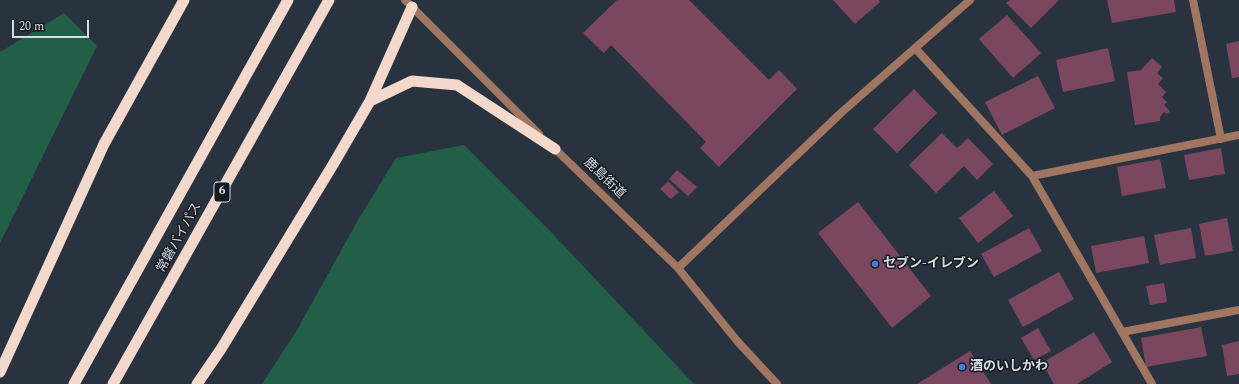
<!DOCTYPE html>
<html>
<head>
<meta charset="utf-8">
<style>
	body { margin:0 }
	#map { position:relative; width:1239px; height:384px; overflow:hidden; background:#29333f; font-family:Spectral,serif }
	canvas { display:block }
	.scale { position:absolute; left:12px; top:20px; width:77px; height:18px; box-sizing:border-box; border:2px solid #d5dce3; border-top:0; padding-left:5px; font-size:12px; line-height:14px; white-space:nowrap; color:#d5dce3; -webkit-text-stroke:3px #161b20; paint-order:stroke }
</style>
</head>
<body>
<div id="map">
<canvas width="1239" height="384"></canvas>
<div class="scale">20 m</div>
</div>
<script>
const c = document.querySelector('canvas').getContext('2d');
c.lineJoin = 'round';
function paint(path, color) { c.fillStyle = color; c.fill(path, 'evenodd'); }
const shape = rows => new Path2D(rows.map(r => 'M' + r).join(''));
function stroke(path, color, width, dash) { c.strokeStyle = color; c.lineWidth = width; c.lineCap = dash ? 'butt' : 'round'; c.setLineDash(dash || []); c.stroke(path); }
function write(font, color, halo, rows, align = 'center') {
  c.font = font + ' Spectral,"Noto Sans JP",serif'; c.lineWidth = 3; c.setLineDash([]); c.textBaseline = 'middle'; c.strokeStyle = halo; c.fillStyle = color; for (const [text, x, y, turn = 0] of rows) {
    c.save(); c.translate(x, y); c.rotate((+turn || 0) * Math.PI / 180); c.textAlign = isNaN(turn) ? turn : align; if (halo) c.strokeText(text, 0, 0); c.fillText(text, 0, 0); c.restore();
  }
}
const green = shape([
	[64,13,97,46,0,243,0,52],
	[464,145,552,233,694,384,262,384,297,330,358,220,396,158]
]);
const building = shape([
	[617,0,689,0,769,80,779,70,797,89,719,167,700,148,706,142,611,45,604,53,583,33],
	[833,0,879,0,880,2,855,24],
	[1010,0,1059,0,1031,28,1006,3],
	[1107,0,1174,0,1176,12,1112,23],
	[1007,15,1041,53,1013,78,979,39],
	[1239,41,1239,77,1232,78,1226,44],
	[1108,48,1115,81,1063,92,1056,60],
	[1152,58,1162,67,1157,73,1163,78,1158,84,1166,92,1162,97,1167,102,1164,105,1170,111,1167,114,1164,112,1160,117,1160,121,1135,125,1127,72,1141,70],
	[1038,76,1055,108,1002,135,985,102],
	[914,89,937,113,897,153,873,129],
	[942,133,957,148,968,138,993,164,977,180,964,166,936,193,909,165],
	[1221,148,1225,174,1189,180,1184,155],
	[1160,159,1166,188,1122,196,1117,167],
	[677,170,697,187,688,196,669,179],
	[668,181,679,192,671,199,660,189],
	[994,191,1013,216,978,243,959,218],
	[858,202,931,296,892,328,818,233],
	[1227,218,1233,251,1205,256,1199,224],
	[1029,228,1042,251,994,277,981,254],
	[1191,228,1196,258,1160,265,1154,235],
	[1144,236,1149,263,1096,273,1091,246],
	[1059,272,1074,299,1023,327,1008,300],
	[1164,283,1167,302,1150,305,1146,286],
	[1201,327,1207,356,1146,367,1141,338],
	[1038,328,1051,351,1034,360,1021,338],
	[1094,332,1112,362,1077,384,1054,384,1042,363],
	[1239,341,1239,374,1227,376,1222,345],
	[970,351,991,384,917,384]
]);
const minor = shape([
	[1193,0,1221,139],
	[915,48,1032,176,1152,384],
	[1032,176,1239,135],
	[1122,332,1239,310]
]);
const tertiary = shape([
	[405,0,539,134],
	[552,146,678,268,738,342,777,384],
	[678,268,843,111,970,0]
]);
const trunk = shape([
	[370,101,412,81,457,85,555,149],
	[0,372,104,144,184,0],
	[74,384,288,0],
	[113,384,329,0],
	[197,384,221,349,334,163,370,101,412,7]
]);
const markers = [
	[875,264,4,"#3f7fe0"],
	[962,367,4,"#3f7fe0"]
];
const shields = [
	[222,192,16]
];
const shieldNames = [
	["6",222,192]
];
const streetNames = [
	["鹿島街道",604,179,44],
	["常磐バイパス",180,238,-61]
];
const poiNames = [
	["セブン-イレブン",883,264],
	["酒のいしかわ",970,367]
];
paint(green, '#215f46');
paint(building, '#7b475f');
stroke(minor, '#a07660', 8);
stroke(tertiary, '#a07660', 8);
stroke(trunk, '#f3d9cc', 11);
for (const [x, y, r, color] of markers) { const dot = new Path2D(); dot.arc(x, y, r, 0, 2 * Math.PI); c.fillStyle = color; c.fill(dot); stroke(dot, '#161b20', 1.5); }
for (const [x, y, w] of shields) { const box = new Path2D(); box.roundRect(x - w / 2, y - 10, w, 20, 3); c.fillStyle = '#161b20'; c.fill(box); stroke(box, '#d5dce3', 1); }
write('bold 12px', '#d5dce3', null, shieldNames);
write('13px', '#d5dce3', '#161b20', streetNames);
write('bold 13px', '#d5dce3', '#161b20', poiNames, 'left');
</script>
</body>
</html>
